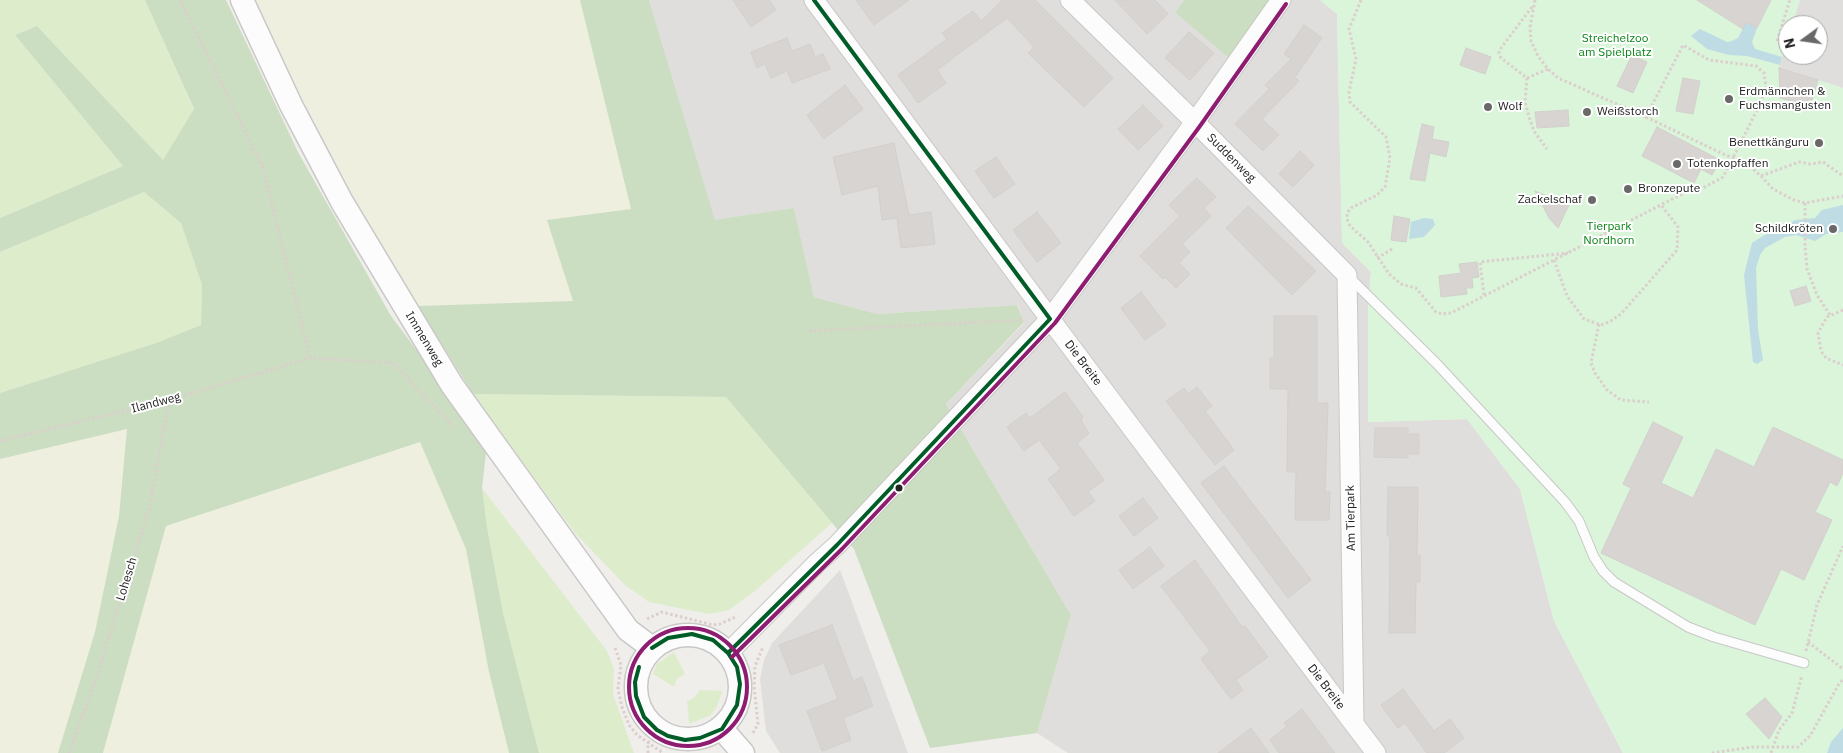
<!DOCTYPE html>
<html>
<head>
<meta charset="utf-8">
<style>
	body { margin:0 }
	#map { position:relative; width:1843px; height:753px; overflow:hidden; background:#f0eeeb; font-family:"IBM Plex Sans",sans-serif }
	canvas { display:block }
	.north { position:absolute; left:1778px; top:15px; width:50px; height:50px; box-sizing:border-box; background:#fff; border:1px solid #a7a7a7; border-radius:50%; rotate:256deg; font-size:14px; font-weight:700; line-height:20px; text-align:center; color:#222 }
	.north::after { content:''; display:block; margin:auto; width:18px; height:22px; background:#6a6968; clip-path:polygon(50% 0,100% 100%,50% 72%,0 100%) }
</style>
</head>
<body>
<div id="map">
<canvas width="1843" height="753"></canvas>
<div class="north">N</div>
</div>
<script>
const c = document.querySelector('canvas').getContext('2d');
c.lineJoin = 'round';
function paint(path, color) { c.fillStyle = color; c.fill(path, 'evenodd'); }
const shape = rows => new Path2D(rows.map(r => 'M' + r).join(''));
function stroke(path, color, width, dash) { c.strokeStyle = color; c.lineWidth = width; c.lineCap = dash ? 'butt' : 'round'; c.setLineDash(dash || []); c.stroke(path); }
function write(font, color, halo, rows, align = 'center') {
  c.font = font + ' "IBM Plex Sans",sans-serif'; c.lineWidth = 4; c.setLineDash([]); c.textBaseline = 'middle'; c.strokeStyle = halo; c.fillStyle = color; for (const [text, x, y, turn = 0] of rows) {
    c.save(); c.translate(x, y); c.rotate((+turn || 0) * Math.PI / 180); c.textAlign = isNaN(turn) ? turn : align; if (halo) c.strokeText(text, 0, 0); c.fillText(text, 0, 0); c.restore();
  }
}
const residential = shape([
	[649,0,1184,0,1175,12,1271,0,1320,0,1337,14,1342,243,1371,272,1368,308,1368,422,1467,419,1520,489,1554,621,1623,753,1068,753,1037,733,1071,615,946,404,1024,323,1018,305,877,314,814,297,794,208,715,221],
	[1800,0,1843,0,1843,88,1779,68,1788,39,1788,55,1818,55,1818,25,1792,25],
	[840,570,908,753,780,753,766,731,760,679,764,660,772,643]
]);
const farmland = shape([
	[256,0,580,0,631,209,573,301,418,306,348,186,290,74],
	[127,429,119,516,95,632,58,753,0,753,0,459],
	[420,442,466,549,489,672,509,753,103,753,166,526]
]);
const grass = shape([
	[0,0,145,0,194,110,163,160,37,26,15,35,123,166,0,218],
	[144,192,181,223,202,285,201,325,156,343,0,393,0,252],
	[473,394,726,397,832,523,755,591,729,610,709,614,649,602,626,586,575,533],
	[482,488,607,651,614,669,613,694,634,753,539,753,503,613,487,527],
	[674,652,685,674,677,679,674,687,653,674,657,664],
	[700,690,723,691,716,708,711,715,689,724,687,701,694,698]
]);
const forest = shape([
	[145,0,226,0,299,154,391,316,487,444,482,488,487,527,503,613,539,753,509,753,489,672,466,549,420,442,166,526,103,753,58,753,95,632,119,516,127,429,0,459,0,393,156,343,201,325,202,285,181,223,144,192,0,252,0,218,123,166,15,35,37,26,163,160,194,109],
	[580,0,649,0,715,220,794,208,814,297,877,314,1017,305,1024,322,946,404,1071,615,1037,733,930,748,854,549,726,397,473,394,418,306,573,301,547,220,631,209],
	[1184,0,1271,0,1229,58,1175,12]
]);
const park = shape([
	[1320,0,1800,0,1792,25,1788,25,1788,39,1779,68,1843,88,1843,753,1623,753,1554,621,1520,489,1467,419,1368,422,1368,308,1371,272,1342,243,1337,14]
]);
const water = shape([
	[1746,22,1757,28,1752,42,1755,49,1782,57,1780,65,1747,56,1729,55,1707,49,1691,36,1700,29,1727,42,1732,41,1738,38],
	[1843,205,1843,232,1826,234,1815,241,1796,235,1785,237,1765,248,1760,255,1756,268,1758,330,1763,360,1757,364,1753,362,1744,275,1752,243,1774,229,1796,220,1815,218,1822,210],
	[1424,218,1433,219,1435,225,1424,237,1409,239,1411,222],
	[1843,728,1843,753,1827,753,1831,742]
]);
const building = shape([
	[733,0,769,0,776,10,751,27,733,0],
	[856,0,909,0,874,25,856,0],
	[1002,0,1035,0,1113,78,1084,107,1028,53,1034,47,1007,18,937,70,946,83,918,103,898,75,947,39,942,33,973,11,981,21,1002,0],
	[1115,0,1155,0,1168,14,1147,34,1115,0],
	[1697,0,1771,0,1757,28,1746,22,1743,29,1697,0],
	[1304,25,1322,38,1295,77,1299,81,1262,119,1279,135,1263,151,1235,124,1269,89,1265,85,1291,59,1284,54,1304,25],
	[1189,32,1214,53,1190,80,1165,58,1189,32],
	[787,38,792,51,810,44,815,57,823,54,830,69,792,83,787,71,771,78,765,64,757,68,751,52,787,38],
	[1466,48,1491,57,1485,74,1460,65,1466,48],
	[1632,55,1647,62,1633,93,1617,86,1632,55],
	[1779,68,1818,80,1812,100,1808,99,1806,105,1780,98,1779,68],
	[1683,78,1700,81,1693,114,1676,111,1683,78],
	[845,85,863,109,824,139,807,115,845,85],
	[1143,105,1163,126,1138,150,1118,129,1143,105],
	[1568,110,1569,126,1537,128,1535,112,1568,110],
	[1422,124,1434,127,1432,139,1449,142,1446,157,1430,153,1425,181,1410,179,1422,124],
	[1657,127,1720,160,1712,175,1701,169,1694,183,1642,156,1657,127],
	[894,143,909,215,931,212,935,244,901,248,897,218,882,220,878,186,842,195,833,157,894,143],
	[1300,151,1314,165,1293,187,1279,174,1300,151],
	[996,157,1015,184,994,198,975,171,996,157],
	[1197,178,1216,197,1204,208,1211,216,1182,244,1190,252,1179,263,1190,274,1176,288,1165,277,1163,279,1140,256,1180,216,1169,205,1197,178],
	[1535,191,1569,205,1558,228,1549,218,1535,191],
	[1248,206,1316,271,1292,295,1226,228,1248,206],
	[1037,212,1061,243,1037,262,1013,230,1037,212],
	[1394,216,1410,219,1406,242,1391,240,1394,216],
	[1477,262,1479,277,1472,278,1473,288,1466,288,1467,294,1441,297,1439,276,1461,273,1459,264,1477,262],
	[1806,286,1811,301,1795,306,1790,291,1806,286],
	[1141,292,1166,325,1145,340,1121,308,1141,292],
	[1274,316,1317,316,1317,403,1328,403,1325,492,1330,492,1329,520,1295,520,1296,472,1287,472,1288,389,1270,389,1270,358,1274,358,1274,316],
	[1197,387,1212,406,1205,411,1234,450,1215,465,1166,401,1184,388,1188,394,1197,387],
	[1065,392,1083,417,1081,419,1083,424,1089,433,1077,443,1104,480,1088,492,1095,501,1074,516,1048,479,1061,469,1039,440,1024,451,1007,427,1026,413,1030,418,1065,392],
	[1653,422,1683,437,1661,483,1693,498,1716,449,1754,467,1773,427,1843,460,1843,473,1837,486,1830,482,1815,512,1832,520,1804,580,1781,569,1755,625,1601,553,1631,488,1623,484,1653,422],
	[1375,428,1408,428,1408,434,1419,434,1419,454,1408,454,1408,458,1374,457,1375,428],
	[1224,466,1311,580,1288,598,1201,483,1224,466],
	[1388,487,1418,487,1417,555,1420,555,1420,582,1416,582,1415,633,1389,633,1390,536,1387,536,1388,487],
	[1143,498,1158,518,1134,536,1119,516,1143,498],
	[1150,547,1164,566,1133,589,1119,570,1150,547],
	[1195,560,1242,627,1245,626,1268,657,1236,680,1243,690,1231,699,1201,659,1210,651,1161,586,1195,560],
	[832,625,853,681,862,677,873,706,843,718,851,740,822,751,807,711,838,699,824,663,791,675,779,645,832,625],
	[1403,689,1434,731,1450,719,1464,738,1444,753,1427,753,1405,723,1398,728,1381,705,1403,689],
	[1765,698,1782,717,1769,739,1746,714,1765,698],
	[1302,709,1335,753,1279,753,1270,740,1287,726,1284,723,1302,709],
	[1251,728,1269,753,1218,753,1251,728]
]);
const path = shape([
	[180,0,263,168,310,358],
	[1361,0,1349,29,1356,59,1349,92,1350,102,1386,137,1390,158,1385,187,1377,195,1351,208,1347,213,1347,219,1350,226,1368,242,1389,274,1401,284,1416,288,1436,312,1442,314,1451,313,1684,193,1703,188,1723,177,1733,158,1760,104,1766,86,1764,73,1756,66,1709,60,1683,45,1646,117,1721,153,1733,158,1746,163,1761,176,1799,162,1810,164,1823,162,1843,176],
	[1535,0,1530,27,1531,41,1538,56,1548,69,1558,78,1646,117],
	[1532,7,1501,48,1499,53,1501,58,1527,78,1548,69],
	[1777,41,1790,0],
	[1527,78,1525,102,1530,120,1534,131,1547,149],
	[1761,176,1773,189,1794,200,1805,203,1843,196],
	[1805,203,1805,246,1807,269,1817,295,1830,315],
	[1377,258,1394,248],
	[1554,260,1567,296,1584,319,1601,325,1609,322,1621,314,1677,250,1678,227,1661,205],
	[1484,295,1480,262,1568,253],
	[1843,310,1827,317,1818,333,1821,351,1826,358,1843,365],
	[1599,324,1591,363,1595,373,1607,390,1621,400,1649,402],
	[809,331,1022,320],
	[0,441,169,400,310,358,393,363,455,428],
	[647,619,662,612,713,625,720,624,736,617],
	[1808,642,1843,669],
	[615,648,621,665,618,689,622,707,629,725,637,735,663,753],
	[1806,651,1817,605,1843,546],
	[753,733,758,724,754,686,755,666,763,647],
	[69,753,96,679,149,509,169,400],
	[648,753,648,743,657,730],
	[1712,753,1752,747,1798,747,1810,736,1840,682,1843,680],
	[1771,753,1779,730,1792,713,1802,675]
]);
const service = shape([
	[1349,277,1437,364,1565,502,1579,521,1594,557,1603,571,1614,582,1688,627,1714,637,1804,663]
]);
const minor = shape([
	[814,0,1050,319,1354,724],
	[1070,0,1195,122,1347,275,1354,724,1376,753],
	[728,653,817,563,837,545,1050,319,1195,122,1281,0]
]);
const tertiary = shape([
	[242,0,291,105,342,202,452,385,628,630,652,648],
	'636 687a52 52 0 1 1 104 0a52 52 0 1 1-104 0Z',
	[722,729,743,753]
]);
const bus1 = shape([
	[814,0,1050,319],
	[728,653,837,545,1050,319],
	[639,667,635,682,636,696,644,717,657,730,668,736,685,740,700,738,722,729,737,705,740,684,737,667,728,653,713,640,692,634,668,638,652,648]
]);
const bus2 = shape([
	'629 687a59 59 0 1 1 118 0a59 59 0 1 1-118 0Z',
	[732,657,842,549,1055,323,1200,126,1286,4]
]);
const markers = [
	[1729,99,5,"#6a6968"],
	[1488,107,5,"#6a6968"],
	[1587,112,5,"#6a6968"],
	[1819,143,5,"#6a6968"],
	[1677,164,5,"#6a6968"],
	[1628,189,5,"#6a6968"],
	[1592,200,5,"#6a6968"],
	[1833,229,5,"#6a6968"],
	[899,488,4.5,"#222"]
];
const parkNames = [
	["Streichelzoo",1615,39],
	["am Spielplatz",1615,53],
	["Tierpark",1609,227],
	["Nordhorn",1609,241]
];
const poiNames = [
	["Erdmännchen &",1739,92],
	["Fuchsmangusten",1739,106],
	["Wolf",1498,107],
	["Weißstorch",1597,112],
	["Benettkänguru",1809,143,"right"],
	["Totenkopfaffen",1687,164],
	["Bronzepute",1638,189],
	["Zackelschaf",1582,200,"right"],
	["Schildkröten",1823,229,"right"]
];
const streetNames = [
	["Suddenweg",1231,158,45],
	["Immenweg",424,339,59],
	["Die Breite",1083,363,53],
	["Ilandweg",156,403,-15],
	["Am Tierpark",1351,518,-91],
	["Lohesch",127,579,-73],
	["Die Breite",1326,687,53]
];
paint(residential, '#dfdedc');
paint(farmland, '#efefdf');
paint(grass, '#ddeccb');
paint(forest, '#cbdec1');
paint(park, '#daf5da');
paint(water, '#bfdbe3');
paint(building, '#d7d4d2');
stroke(building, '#d3d0cc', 1);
stroke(service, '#c9c8c7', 11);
stroke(minor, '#c9c8c7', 21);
stroke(tertiary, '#c9c8c7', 25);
stroke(path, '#dccecd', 3, [2.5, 2.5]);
stroke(service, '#fdfcfc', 9);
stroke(minor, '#fdfcfc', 19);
stroke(tertiary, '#fdfcfc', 22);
stroke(bus1, '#005d28', 4);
stroke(bus2, '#8e1d72', 4);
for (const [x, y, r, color] of markers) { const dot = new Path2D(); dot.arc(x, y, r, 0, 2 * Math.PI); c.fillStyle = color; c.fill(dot); stroke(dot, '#fff', 2); }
write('12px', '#0c8416', '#fff', parkNames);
write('12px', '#222', '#fff', poiNames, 'left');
write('12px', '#222', '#fff', streetNames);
</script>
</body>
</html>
